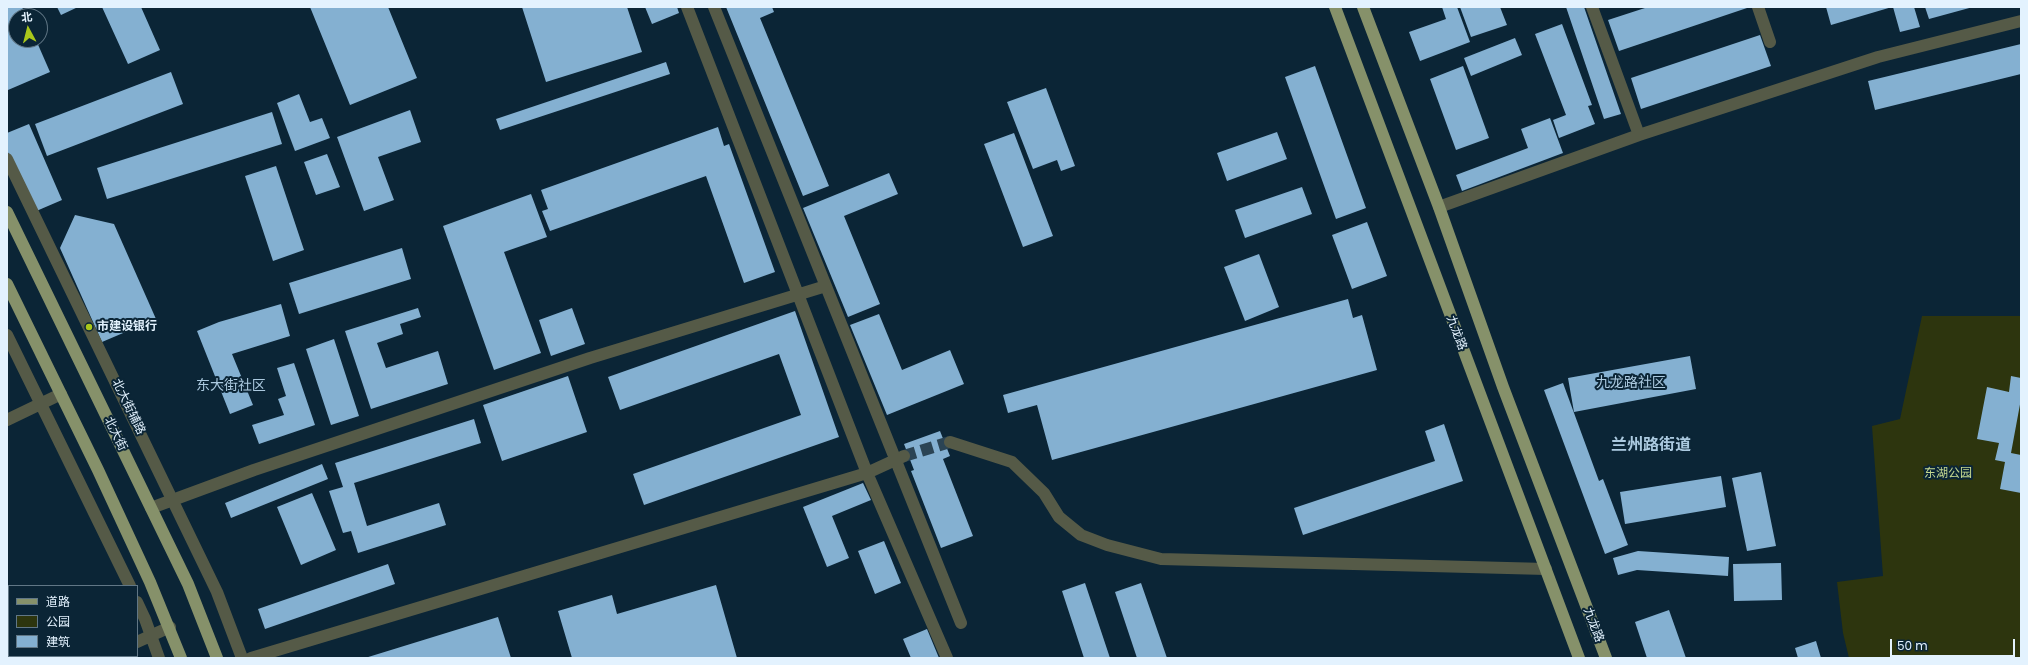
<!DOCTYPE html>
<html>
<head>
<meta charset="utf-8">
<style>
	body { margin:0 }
	#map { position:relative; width:2028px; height:665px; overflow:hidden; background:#0b2536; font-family:Poppins,"Noto Sans SC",sans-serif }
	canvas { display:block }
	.frame { position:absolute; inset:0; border:8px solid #e3f2fe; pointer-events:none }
	.legend { position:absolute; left:8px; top:585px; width:130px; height:72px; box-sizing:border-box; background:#0b2536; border:1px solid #617786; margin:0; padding:5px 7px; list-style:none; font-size:12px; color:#e3f2fe }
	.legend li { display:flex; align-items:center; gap:8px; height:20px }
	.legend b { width:20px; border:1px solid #617786 }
	.north { position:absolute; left:8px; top:8px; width:40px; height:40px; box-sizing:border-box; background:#0b2536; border:1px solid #617786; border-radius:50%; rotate:353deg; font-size:11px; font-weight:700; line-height:16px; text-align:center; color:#e3f2fe }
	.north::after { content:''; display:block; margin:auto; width:14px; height:18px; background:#a9c71b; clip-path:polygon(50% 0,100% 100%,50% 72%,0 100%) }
	.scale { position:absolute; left:1890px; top:639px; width:125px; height:18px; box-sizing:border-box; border:2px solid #e3f2fe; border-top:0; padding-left:5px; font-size:12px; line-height:14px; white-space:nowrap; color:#e3f2fe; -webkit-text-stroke:3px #0b2536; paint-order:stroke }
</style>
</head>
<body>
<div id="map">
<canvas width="2028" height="665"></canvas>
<div class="frame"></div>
<ul class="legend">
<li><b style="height:5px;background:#86916a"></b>道路</li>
<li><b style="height:11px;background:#2d350e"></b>公园</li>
<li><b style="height:11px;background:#84b0d1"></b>建筑</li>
</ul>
<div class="north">北</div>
<div class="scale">50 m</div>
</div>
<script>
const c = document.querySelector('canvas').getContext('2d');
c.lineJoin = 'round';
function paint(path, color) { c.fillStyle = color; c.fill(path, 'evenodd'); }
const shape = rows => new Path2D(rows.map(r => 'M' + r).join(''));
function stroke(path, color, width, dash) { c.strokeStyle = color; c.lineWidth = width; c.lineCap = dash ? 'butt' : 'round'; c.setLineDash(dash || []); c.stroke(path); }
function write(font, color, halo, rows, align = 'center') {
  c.font = font + ' Poppins,"Noto Sans SC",sans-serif'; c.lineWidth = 4; c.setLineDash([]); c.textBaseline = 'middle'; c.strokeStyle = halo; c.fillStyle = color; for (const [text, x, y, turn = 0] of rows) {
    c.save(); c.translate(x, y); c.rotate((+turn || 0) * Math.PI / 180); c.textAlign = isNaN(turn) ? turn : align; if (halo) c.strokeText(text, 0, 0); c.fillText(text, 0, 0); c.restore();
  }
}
const green = shape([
	[1922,316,2021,316,2021,658,1849,658,1843,633,1837,582,1883,576,1872,426,1900,419]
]);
const building = shape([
	[7,7,22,7,26,16,16,16,16,40,36,40,50,72,8,90],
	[57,7,78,7,61,15],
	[102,7,141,7,160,50,128,64],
	[310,7,388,7,417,78,350,105],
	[522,7,627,7,642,52,546,82],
	[645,7,677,7,679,13,652,24],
	[726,7,772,7,774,12,760,18,829,186,803,196],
	[1442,7,1457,7,1470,42,1420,61,1409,32,1446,19],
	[1460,7,1500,7,1507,25,1471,37],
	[1566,7,1584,7,1621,114,1604,119],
	[1648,7,1750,7,1619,51,1608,20],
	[1826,7,1892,7,1831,25],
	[1893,7,1914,7,1920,27,1900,32],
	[1925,7,1973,7,1929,19],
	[1562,24,1592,105,1588,106,1595,124,1559,138,1553,120,1566,115,1535,34],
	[1760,35,1771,66,1641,109,1631,78],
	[1515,38,1522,55,1471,76,1464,58],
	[2021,44,2021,74,1875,110,1868,81],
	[666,62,670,74,500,130,496,119],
	[1315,66,1366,208,1336,219,1285,77],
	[1463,66,1489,138,1456,150,1430,79],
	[171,72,183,104,47,156,35,124],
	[1046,88,1075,166,1061,171,1057,160,1033,169,1007,102],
	[299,94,310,122,322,118,330,138,295,151,277,103],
	[410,110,421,142,378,157,394,200,364,211,337,137],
	[272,112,282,144,107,199,97,168],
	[1550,118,1563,153,1462,191,1456,175,1528,148,1521,129],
	[29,124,62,200,34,212,7,150,7,133],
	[718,127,724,146,729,144,775,272,744,283,706,176,550,231,542,211,548,209,541,190],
	[1277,132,1287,159,1227,181,1217,153],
	[1014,133,1053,236,1023,247,984,144],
	[327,154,340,187,316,195,304,162],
	[276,166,304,250,273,261,245,176],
	[889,173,898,194,844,216,880,304,848,317,803,208],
	[1302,187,1312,214,1245,238,1235,210],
	[531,194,547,237,504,252,541,353,494,370,443,226],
	[75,215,114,224,156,319,102,342,60,248],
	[1367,222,1387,276,1352,289,1332,235],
	[402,248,411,279,299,314,289,283],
	[1259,254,1279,307,1245,321,1224,267],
	[1348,299,1353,318,1362,315,1377,370,1052,460,1037,405,1008,413,1003,395],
	[281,304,290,336,232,354,253,405,230,414,197,331,219,322],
	[418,308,421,317,400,324,403,334,377,343,386,368,438,351,448,384,371,409,345,331],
	[572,308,585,344,551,356,539,320],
	[795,311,839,437,644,505,633,474,801,415,779,354,620,410,608,377],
	[879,314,902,370,950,350,964,384,887,415,850,325],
	[334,339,359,416,331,425,306,349],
	[1690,356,1696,389,1574,412,1568,378],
	[294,363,315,425,259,444,252,425,284,415,278,399,286,396,277,368],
	[568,376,587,432,502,461,483,405],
	[2011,376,2021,378,2021,399,2011,453,2021,455,2021,493,2000,489,2005,462,1995,460,1999,443,1977,439,1987,387,2009,392],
	[1563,383,1599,481,1603,479,1628,545,1605,554,1544,390],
	[474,419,481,443,354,483,367,526,439,503,446,525,358,553,351,531,343,533,329,491,343,487,335,463],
	[1444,424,1463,481,1303,535,1294,508,1435,461,1425,431],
	[940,431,950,456,943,459,973,536,941,548,911,471,914,470,904,444],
	[322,464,328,479,231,518,225,503],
	[1761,472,1776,546,1747,551,1732,478],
	[1721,476,1726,507,1625,524,1620,492],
	[863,483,871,500,832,516,849,558,827,567,803,507],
	[312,493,336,550,301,565,277,507],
	[884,541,901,583,875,594,858,551],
	[1638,551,1729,557,1728,576,1637,570,1618,575,1613,558],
	[1781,563,1782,600,1734,601,1733,564],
	[388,564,395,584,265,629,258,609],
	[1085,583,1110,658,1084,658,1062,591],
	[1141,583,1167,658,1137,658,1115,592],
	[716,585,737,658,572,658,558,611,612,595,617,614],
	[1669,610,1686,658,1647,658,1635,622],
	[498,617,511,658,365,658],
	[927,629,939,658,911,658,903,639],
	[1816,641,1821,658,1798,658,1795,648]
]);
const minorTunnel = shape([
	[904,456,950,442]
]);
const minor = shape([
	[687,7,867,473,947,658],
	[714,7,961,623],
	[1592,7,1639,135],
	[1758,7,1770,42],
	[7,159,217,592,242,658],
	[1439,207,1639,135,1878,57,2021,21],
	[7,335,130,586],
	[7,420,61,394],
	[950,442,1012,462,1044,493,1059,517,1081,535,1107,545,1161,559,1546,569],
	[151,508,254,470,590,358,826,286],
	[137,602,145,619,159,658],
	[137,642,170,627],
	[102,658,106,656],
	[251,658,867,473,904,456]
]);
const major = shape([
	[1335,7,1579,658],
	[1363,7,1439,207,1503,387,1606,658],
	[7,212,188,584,217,658],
	[7,284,98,470,150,582,181,658]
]);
const markers = [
	[89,327,4,"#a9c71b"]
];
const poiNames = [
	["市建设银行",97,327]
];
const streetNames = [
	["九龙路",1456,333,69],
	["北大街辅路",128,407,64],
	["北大街",115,434,64],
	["九龙路",1593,625,69]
];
const parkNames = [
	["东湖公园",1948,474]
];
const quarterNames = [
	["九龙路社区",1631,383],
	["东大街社区",231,386]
];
const districtNames = [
	["兰州路街道",1651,446]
];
paint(green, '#2d350e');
paint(building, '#84b0d1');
stroke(minorTunnel, '#2b4454', 12, [12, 6]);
stroke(minor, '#555a47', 12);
stroke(major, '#86916a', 12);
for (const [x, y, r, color] of markers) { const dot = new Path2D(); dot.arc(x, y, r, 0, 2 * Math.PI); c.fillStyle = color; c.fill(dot); stroke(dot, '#0b2536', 1.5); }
write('bold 12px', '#e3f2fe', '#0b2536', poiNames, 'left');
write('12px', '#e3f2fe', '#0b2536', streetNames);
write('12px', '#c5d88f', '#0b2536', parkNames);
write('14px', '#accae0', '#0b2536', quarterNames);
write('bold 16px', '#accae0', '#0b2536', districtNames);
</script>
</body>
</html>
